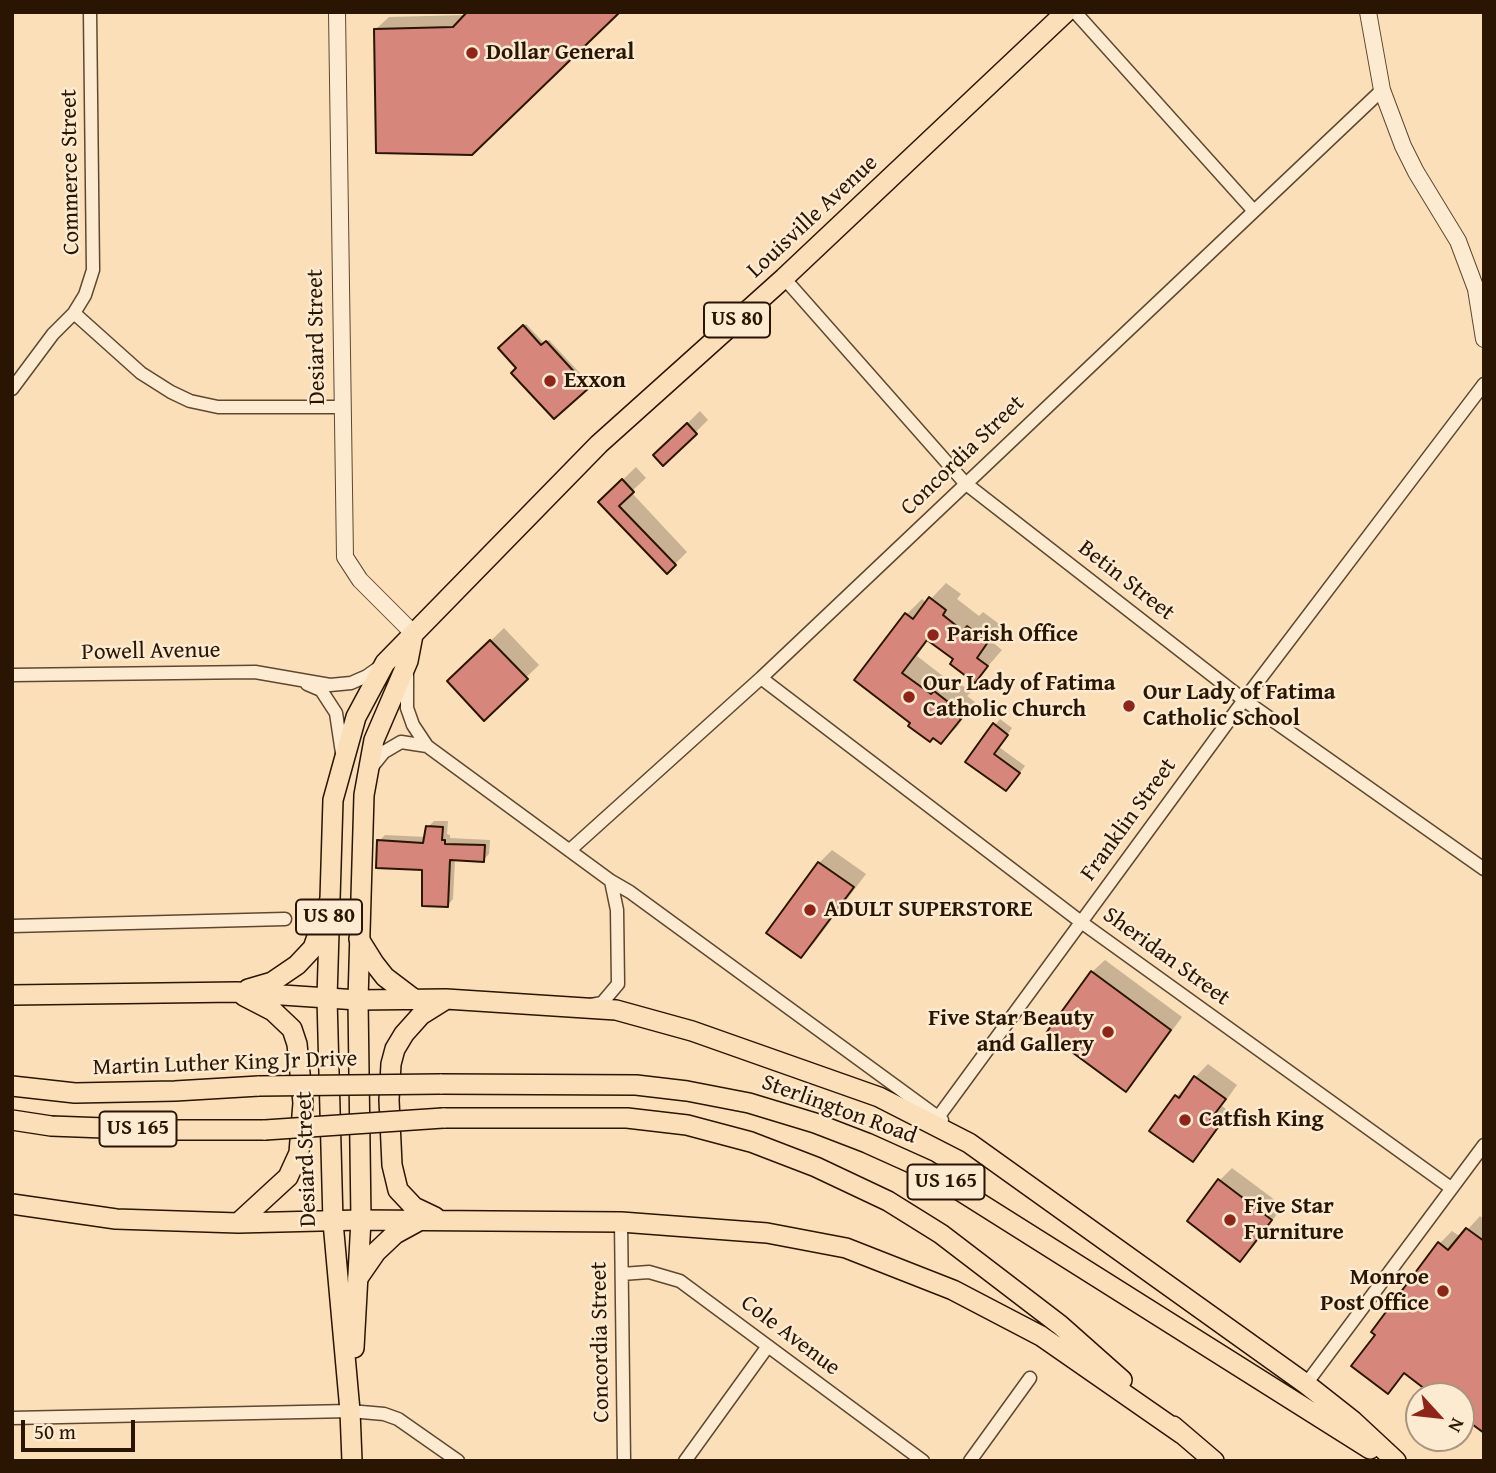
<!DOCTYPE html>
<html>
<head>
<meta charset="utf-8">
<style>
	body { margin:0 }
	#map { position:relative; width:1496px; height:1473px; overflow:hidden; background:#fadfb8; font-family:"Gentium Book Plus",serif }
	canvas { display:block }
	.frame { position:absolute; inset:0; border:14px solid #2a1502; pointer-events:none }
	.north { position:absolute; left:1405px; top:1382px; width:70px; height:70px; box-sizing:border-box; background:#fcead1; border:2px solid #a8957e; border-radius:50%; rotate:117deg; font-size:19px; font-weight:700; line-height:28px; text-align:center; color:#2a1502 }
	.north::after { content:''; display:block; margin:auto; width:24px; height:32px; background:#8f2418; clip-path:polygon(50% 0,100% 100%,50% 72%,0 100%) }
	.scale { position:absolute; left:21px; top:1420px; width:114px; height:32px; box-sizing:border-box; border:4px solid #2a1502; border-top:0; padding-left:9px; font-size:21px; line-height:24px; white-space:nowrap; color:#2a1502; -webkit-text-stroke:5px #fcead1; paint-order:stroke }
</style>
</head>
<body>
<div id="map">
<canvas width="1496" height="1473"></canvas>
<div class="frame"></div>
<div class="north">N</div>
<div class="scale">50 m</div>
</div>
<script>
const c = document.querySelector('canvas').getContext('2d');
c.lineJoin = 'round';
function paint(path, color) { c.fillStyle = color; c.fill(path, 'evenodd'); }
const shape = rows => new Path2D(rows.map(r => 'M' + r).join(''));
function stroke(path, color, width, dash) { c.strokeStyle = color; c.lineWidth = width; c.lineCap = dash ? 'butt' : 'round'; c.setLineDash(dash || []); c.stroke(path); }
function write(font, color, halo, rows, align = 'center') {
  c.font = font + ' "Gentium Book Plus",serif'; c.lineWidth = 5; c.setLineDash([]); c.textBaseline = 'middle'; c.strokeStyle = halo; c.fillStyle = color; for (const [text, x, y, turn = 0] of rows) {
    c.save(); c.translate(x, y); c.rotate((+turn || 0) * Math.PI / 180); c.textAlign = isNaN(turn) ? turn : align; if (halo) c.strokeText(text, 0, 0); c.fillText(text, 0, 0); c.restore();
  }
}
const shadow = shape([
	[466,15,532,97,376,29,389,17],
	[526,324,544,343,549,340,590,384,554,417,518,368,500,348],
	[700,411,708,420,664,463,655,455],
	[636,467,646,478,631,492,687,552,667,572,600,502],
	[946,583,961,594,957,599,979,616,983,612,1002,626,991,641,1002,650,975,681,956,659,929,639,917,656,948,680,951,677,971,692,967,696,975,702,957,727,941,742,856,680,906,615,922,599,927,603],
	[504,628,539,665,484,718,449,681],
	[1000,719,1012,728,999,747,1025,766,1012,783,967,762],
	[434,821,448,821,447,834,450,835,450,838,490,840,489,854,483,860,455,859,453,899,448,905,424,868,379,841,385,835,426,837,428,827],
	[832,850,866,874,814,943,801,956,769,932,819,863],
	[1105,960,1182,1017,1138,1077,1126,1090,1092,972],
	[1208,1064,1237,1085,1222,1106,1230,1112,1205,1147,1192,1160,1177,1096],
	[1232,1168,1283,1206,1253,1247,1240,1259,1220,1180],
	[1480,1216,1484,1219,1484,1431,1461,1414,1461,1396,1437,1396,1406,1372,1388,1392,1439,1244,1452,1231,1461,1237]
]);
const building = shape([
	[467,12,620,12,472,155,376,153,374,29,453,27,467,12],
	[523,325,541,345,546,341,589,388,554,419,511,373,516,368,498,348,523,325],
	[687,423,697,434,663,466,653,455,687,423],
	[622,479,634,492,619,506,676,565,667,574,598,502,622,479],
	[929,597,946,610,943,615,963,631,967,626,988,642,977,658,988,666,975,683,950,664,953,659,927,640,902,673,931,694,934,691,956,708,953,713,961,719,941,744,933,738,930,742,908,726,910,723,854,680,905,613,913,619,929,597],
	[490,640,528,679,484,721,447,681,490,640],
	[993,723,1008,735,994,754,1020,773,1006,791,965,762,993,723],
	[426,826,443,827,442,840,445,840,445,844,485,845,484,862,450,860,448,907,422,906,422,870,376,868,377,840,423,843,426,826],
	[818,862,854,887,801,958,766,933,818,862],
	[1091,971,1171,1030,1126,1092,1046,1033,1091,971],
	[1194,1076,1226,1099,1210,1120,1219,1126,1193,1162,1149,1131,1175,1095,1179,1098,1194,1076],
	[1218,1179,1272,1220,1240,1262,1187,1221,1218,1179],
	[1466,1228,1484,1241,1484,1433,1461,1416,1461,1396,1434,1396,1404,1373,1388,1394,1351,1366,1375,1335,1371,1332,1438,1242,1448,1250,1466,1228]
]);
const minor = shape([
	[1075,12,1253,210],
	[784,278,965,483,1244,700,1484,869],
	[74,313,141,373,171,392,190,401,218,407,342,407],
	[12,389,53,334,74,313,85,295,93,270,90,12],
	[12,675,255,672,330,685,351,683,367,676,381,666],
	[407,675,407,708,413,725,427,746,611,881,630,892,942,1120],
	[761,678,1081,922,1451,1188],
	[307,684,321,690,336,713,342,753],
	[371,768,384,752,401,742,427,746],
	[570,850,761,678,1382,90],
	[12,926,285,919],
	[591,1005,602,1003,618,984,617,910,611,881],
	[939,1116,1244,700,1484,384],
	[621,1222,624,1461],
	[622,1274,649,1272,680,1281,923,1461],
	[1306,1384,1484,1145],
	[12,1418,350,1411,384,1414,398,1419,458,1461],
	[685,1461,768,1346],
	[970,1461,1030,1378]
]);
const tertiary = shape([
	[337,12,345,557,360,580,414,634],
	[1368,12,1382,90,1403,146,1416,172,1458,241,1476,289,1484,339]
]);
const primary = shape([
	[354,1348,361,1220,358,1000,364,795,374,740,408,661,413,635],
	[352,1461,350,1411,333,1222,327,998,333,800,356,717,385,663,599,444,784,278,1066,12]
]);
const trunk = shape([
	[359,939,374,963,385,977,414,999],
	[248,989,272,982,297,965,313,948,329,902],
	[12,995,237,992,358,1000,446,999,616,1010,692,1031,879,1097,969,1143,1306,1384,1353,1421,1396,1461],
	[440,1084,636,1085,687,1091,749,1103,815,1123,867,1143,927,1170,1370,1449],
	[12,1086,75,1093,175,1091,259,1086],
	[443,1118,627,1118,687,1125,751,1142,816,1167,888,1201,941,1234,1060,1325,1122,1380],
	[12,1120,51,1126,158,1130,265,1130],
	[12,1204,116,1219,238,1223,361,1220,621,1222,767,1233,846,1248,953,1290,1041,1336,1182,1434],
	[435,1217,414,1207,398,1190,392,1165,389,1100,391,1064,395,1049,404,1034,421,1015,445,1000],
	[238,1223,288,1177,299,1153,303,1103,297,1044,292,1029,273,1011,244,996],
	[358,1278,376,1252,395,1234,417,1222],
	[1173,1426,1214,1461]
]);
const trunkBridge = shape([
	[259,1086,440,1084],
	[265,1130,443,1118]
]);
const markers = [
	[472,53,7,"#8f2418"],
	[550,381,7,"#8f2418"],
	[933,635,7,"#8f2418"],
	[909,697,7,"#8f2418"],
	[1129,706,7,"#8f2418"],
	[810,910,7,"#8f2418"],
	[1108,1032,7,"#8f2418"],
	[1185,1120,7,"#8f2418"],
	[1230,1220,7,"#8f2418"],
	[1443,1291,7,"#8f2418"]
];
const shields = [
	[737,320,66],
	[329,917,66],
	[138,1129,77],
	[946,1182,77]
];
const shieldNames = [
	["US 80",737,320],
	["US 80",329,917],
	["US 165",138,1129],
	["US 165",946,1182]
];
const poiNames = [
	["Dollar General",486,53],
	["Exxon",564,381],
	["Parish Office",947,635],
	["Our Lady of Fatima",923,684],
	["Catholic Church",923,710],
	["Our Lady of Fatima",1143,693],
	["Catholic School",1143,719],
	["ADULT SUPERSTORE",824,910],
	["Five Star Beauty",1094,1019,"right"],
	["and Gallery",1094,1045,"right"],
	["Catfish King",1199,1120],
	["Five Star",1244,1207],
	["Furniture",1244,1233],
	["Monroe",1429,1278,"right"],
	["Post Office",1429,1304,"right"]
];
const streetNames = [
	["Commerce Street",71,172,-91],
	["Louisville Avenue",813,217,-43],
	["Desiard Street",317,337,-91],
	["Concordia Street",963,456,-44],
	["Betin Street",1126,581,38],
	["Powell Avenue",151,652,-1],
	["Franklin Street",1129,820,-54],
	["Sheridan Street",1166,957,36],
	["Martin Luther King Jr Drive",225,1064,-2],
	["Sterlington Road",839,1110,20],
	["Desiard Street",307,1159,-92],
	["Cole Avenue",790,1336,37],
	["Concordia Street",601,1342,-91]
];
paint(shadow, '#0003');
paint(building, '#d7867b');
stroke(building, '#2a1502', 2);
stroke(minor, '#5e4830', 15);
stroke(tertiary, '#5e4830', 18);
stroke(primary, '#2a1502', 22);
stroke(trunk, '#2a1502', 22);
stroke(minor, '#fcead1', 12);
stroke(tertiary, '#fcead1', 16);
stroke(primary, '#fadfb8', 19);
stroke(trunk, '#fadfb8', 19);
stroke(trunkBridge, '#2a1502', 22, []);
stroke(trunkBridge, '#fadfb8', 19);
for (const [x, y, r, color] of markers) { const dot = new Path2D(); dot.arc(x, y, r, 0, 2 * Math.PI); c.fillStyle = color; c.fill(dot); stroke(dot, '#fcead1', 2.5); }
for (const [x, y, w] of shields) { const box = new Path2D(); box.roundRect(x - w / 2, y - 17.5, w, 35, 5); c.fillStyle = '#fcead1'; c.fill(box); stroke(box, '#2a1502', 2); }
write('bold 21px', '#2a1502', null, shieldNames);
write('bold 23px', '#2a1502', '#fcead1', poiNames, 'left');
write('23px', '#2a1502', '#fcead1', streetNames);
</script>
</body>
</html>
